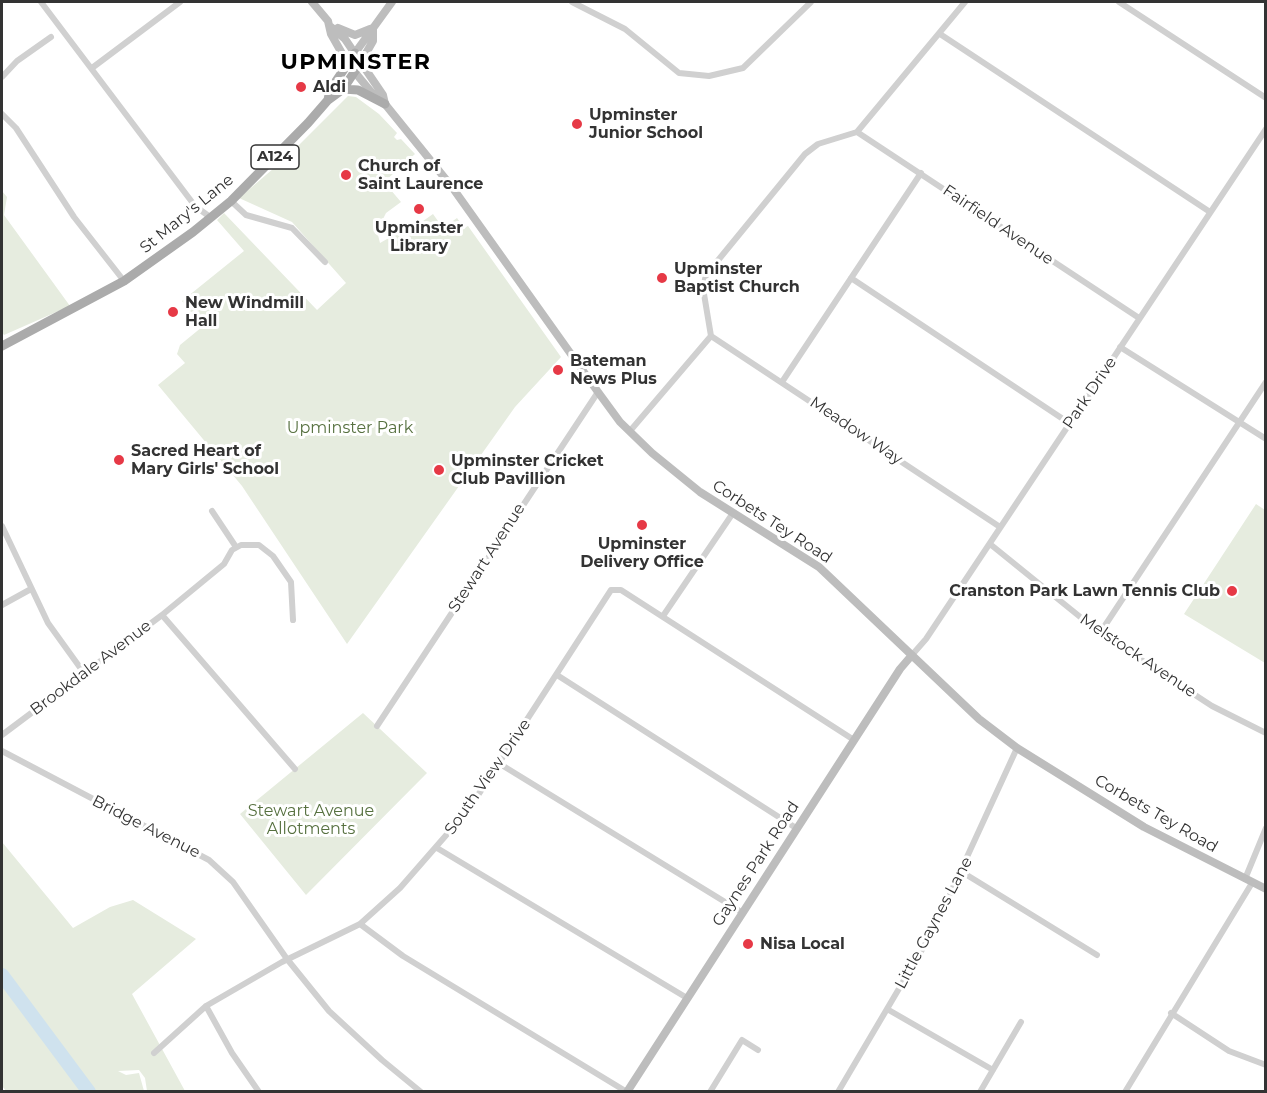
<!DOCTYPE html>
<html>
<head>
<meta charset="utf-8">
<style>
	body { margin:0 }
	#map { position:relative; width:1267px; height:1093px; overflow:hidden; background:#fff; font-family:Montserrat,sans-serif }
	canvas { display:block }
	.frame { position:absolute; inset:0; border:3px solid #333; pointer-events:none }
</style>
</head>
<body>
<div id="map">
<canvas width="1267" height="1093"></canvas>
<div class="frame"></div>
</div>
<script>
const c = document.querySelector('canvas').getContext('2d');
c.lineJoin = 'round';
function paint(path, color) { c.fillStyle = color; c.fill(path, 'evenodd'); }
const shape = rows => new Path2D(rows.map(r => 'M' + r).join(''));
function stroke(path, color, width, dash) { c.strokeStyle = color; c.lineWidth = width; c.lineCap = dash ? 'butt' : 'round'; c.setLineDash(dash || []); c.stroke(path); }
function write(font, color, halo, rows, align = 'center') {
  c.font = font + ' Montserrat,sans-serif'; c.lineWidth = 6; c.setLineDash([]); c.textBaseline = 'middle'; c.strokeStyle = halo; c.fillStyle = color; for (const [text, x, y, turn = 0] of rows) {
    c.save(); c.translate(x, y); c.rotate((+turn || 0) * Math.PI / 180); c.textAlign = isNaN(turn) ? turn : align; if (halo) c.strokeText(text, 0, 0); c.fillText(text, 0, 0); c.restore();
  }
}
const green = shape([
	[348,96,356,97,379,114,397,133,394,137,397,140,401,139,415,154,384,182,401,202,386,213,377,231,380,243,401,231,409,231,433,214,443,228,457,218,464,228,468,226,561,357,515,407,347,644,242,486,158,385,185,363,177,354,180,345,202,327,182,301,244,251,217,220,224,213,317,310,346,283,292,222,239,198,287,157],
	[2,191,7,197,4,215,70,306,4,335,2,332],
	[1256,504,1265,510,1265,663,1184,614],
	[363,713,427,773,306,895,240,814],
	[2,842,73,928,110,907,133,900,196,939,132,994,185,1091,147,1091,145,1078,139,1070,118,1071,126,1075,139,1073,144,1091,7,1092,2,1086]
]);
const river = shape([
	[2,975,89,1092]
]);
const street = shape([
	[41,2,195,206,210,217],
	[572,2,625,29,679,73,709,76,743,68,811,2],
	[1119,2,1266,98],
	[940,34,1210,212],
	[92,68,180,2],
	[2,77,17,61,51,37],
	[2,114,16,128,74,217,124,281],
	[857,132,1139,318],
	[231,201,246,215,292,228,325,262],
	[851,278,1069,423],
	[711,336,1000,527],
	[1120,347,1266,439],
	[782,382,921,173],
	[630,431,711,336,703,288,706,275,805,154,818,144,857,132,965,2],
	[212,511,236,547],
	[2,526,48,623,84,673],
	[990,544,1100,633,1212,706,1266,733],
	[2,605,31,589],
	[162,615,295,769],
	[663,616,733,513],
	[1100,633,1266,382],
	[912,655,926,639,1266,129],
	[557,675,796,828],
	[377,726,598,392],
	[2,735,162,615,224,564,232,550,241,545,259,545,273,556,291,582,293,620],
	[2,751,209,860,233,882,287,959,329,1011,382,1060,421,1092],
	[500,764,743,913],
	[437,848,687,998],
	[962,872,1097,955],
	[1245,879,1266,828],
	[360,924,403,956,627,1092],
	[206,1006,232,1053,259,1092],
	[887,1009,993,1070],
	[1171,1013,1229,1051,1266,1065],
	[154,1053,206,1006,282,962,360,924,400,888,469,809,611,590,621,590,854,740],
	[710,1092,742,1040,758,1050],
	[838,1092,933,931,1017,748],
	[980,1092,1021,1022],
	[1125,1092,1252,883]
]);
const secondary = shape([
	[312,2,328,21,331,34,348,64,377,99],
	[331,27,345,39,383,95,385,104,452,187,598,392,620,422,652,453,700,492,819,567,979,719,1017,748,1144,827,1266,889],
	[338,28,355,35,370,29],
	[355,53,392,2],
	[361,62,373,41,373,30],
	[627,1092,900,669,912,655]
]);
const primary = shape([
	[343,89,358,90,385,104],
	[328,100,343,89,361,62],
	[2,346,124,281,193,232,231,201,308,123,328,100,330,90,355,53]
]);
const markers = [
	[301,87,6,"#e63946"],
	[577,124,6,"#e63946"],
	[346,175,6,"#e63946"],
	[419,209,6,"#e63946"],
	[662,278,6,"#e63946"],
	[173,312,6,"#e63946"],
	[558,370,6,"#e63946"],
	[119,460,6,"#e63946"],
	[439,470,6,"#e63946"],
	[642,525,6,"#e63946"],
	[1232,591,6,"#e63946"],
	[748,944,6,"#e63946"]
];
const shields = [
	[275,157,48]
];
const shieldNames = [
	["A124",275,157]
];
const poiNames = [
	["Aldi",313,87],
	["Upminster",589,115],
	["Junior School",589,133],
	["Church of",358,166],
	["Saint Laurence",358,184],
	["Upminster",419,228,"center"],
	["Library",419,246,"center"],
	["Upminster",674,269],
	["Baptist Church",674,287],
	["New Windmill",185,303],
	["Hall",185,321],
	["Bateman",570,361],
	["News Plus",570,379],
	["Sacred Heart of",131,451],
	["Mary Girls' School",131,469],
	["Upminster Cricket",451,461],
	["Club Pavillion",451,479],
	["Upminster",642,544,"center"],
	["Delivery Office",642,562,"center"],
	["Cranston Park Lawn Tennis Club",1220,591,"right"],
	["Nisa Local",760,944]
];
const streetNames = [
	["St Mary's Lane",187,214,-39],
	["Fairfield Avenue",998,225,34],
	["Park Drive",1090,393,-56],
	["Meadow Way",856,431,34],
	["Corbets Tey Road",772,522,33],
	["Stewart Avenue",487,558,-57],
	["Melstock Avenue",1138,656,34],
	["Brookdale Avenue",91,668,-37],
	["South View Drive",488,777,-55],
	["Corbets Tey Road",1156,814,30],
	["Bridge Avenue",146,827,27],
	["Gaynes Park Road",756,864,-57],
	["Little Gaynes Lane",934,923,-62]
];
const parkNames = [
	["Upminster Park",350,428],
	["Stewart Avenue",311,811],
	["Allotments",311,829]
];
const districtNames = [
	["UPMINSTER",356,63]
];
paint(green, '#e6ecdf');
stroke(river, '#cfe2ee', 14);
stroke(street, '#d0d0d0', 6);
stroke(secondary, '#bdbdbd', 8);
stroke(primary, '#ababab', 9);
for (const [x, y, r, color] of markers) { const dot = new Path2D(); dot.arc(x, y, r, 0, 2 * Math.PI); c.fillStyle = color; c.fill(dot); stroke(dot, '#fff', 2); }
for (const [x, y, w] of shields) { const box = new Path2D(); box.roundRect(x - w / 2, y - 12, w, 24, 4.5); c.fillStyle = '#fff'; c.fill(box); stroke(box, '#333', 1.5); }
write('bold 15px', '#333', null, shieldNames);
write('bold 16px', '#333', '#fff', poiNames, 'left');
write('16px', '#333', '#fff', streetNames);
write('16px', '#56703f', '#fff', parkNames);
c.letterSpacing = '1.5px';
write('bold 22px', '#000', '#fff', districtNames);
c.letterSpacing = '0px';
</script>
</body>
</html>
